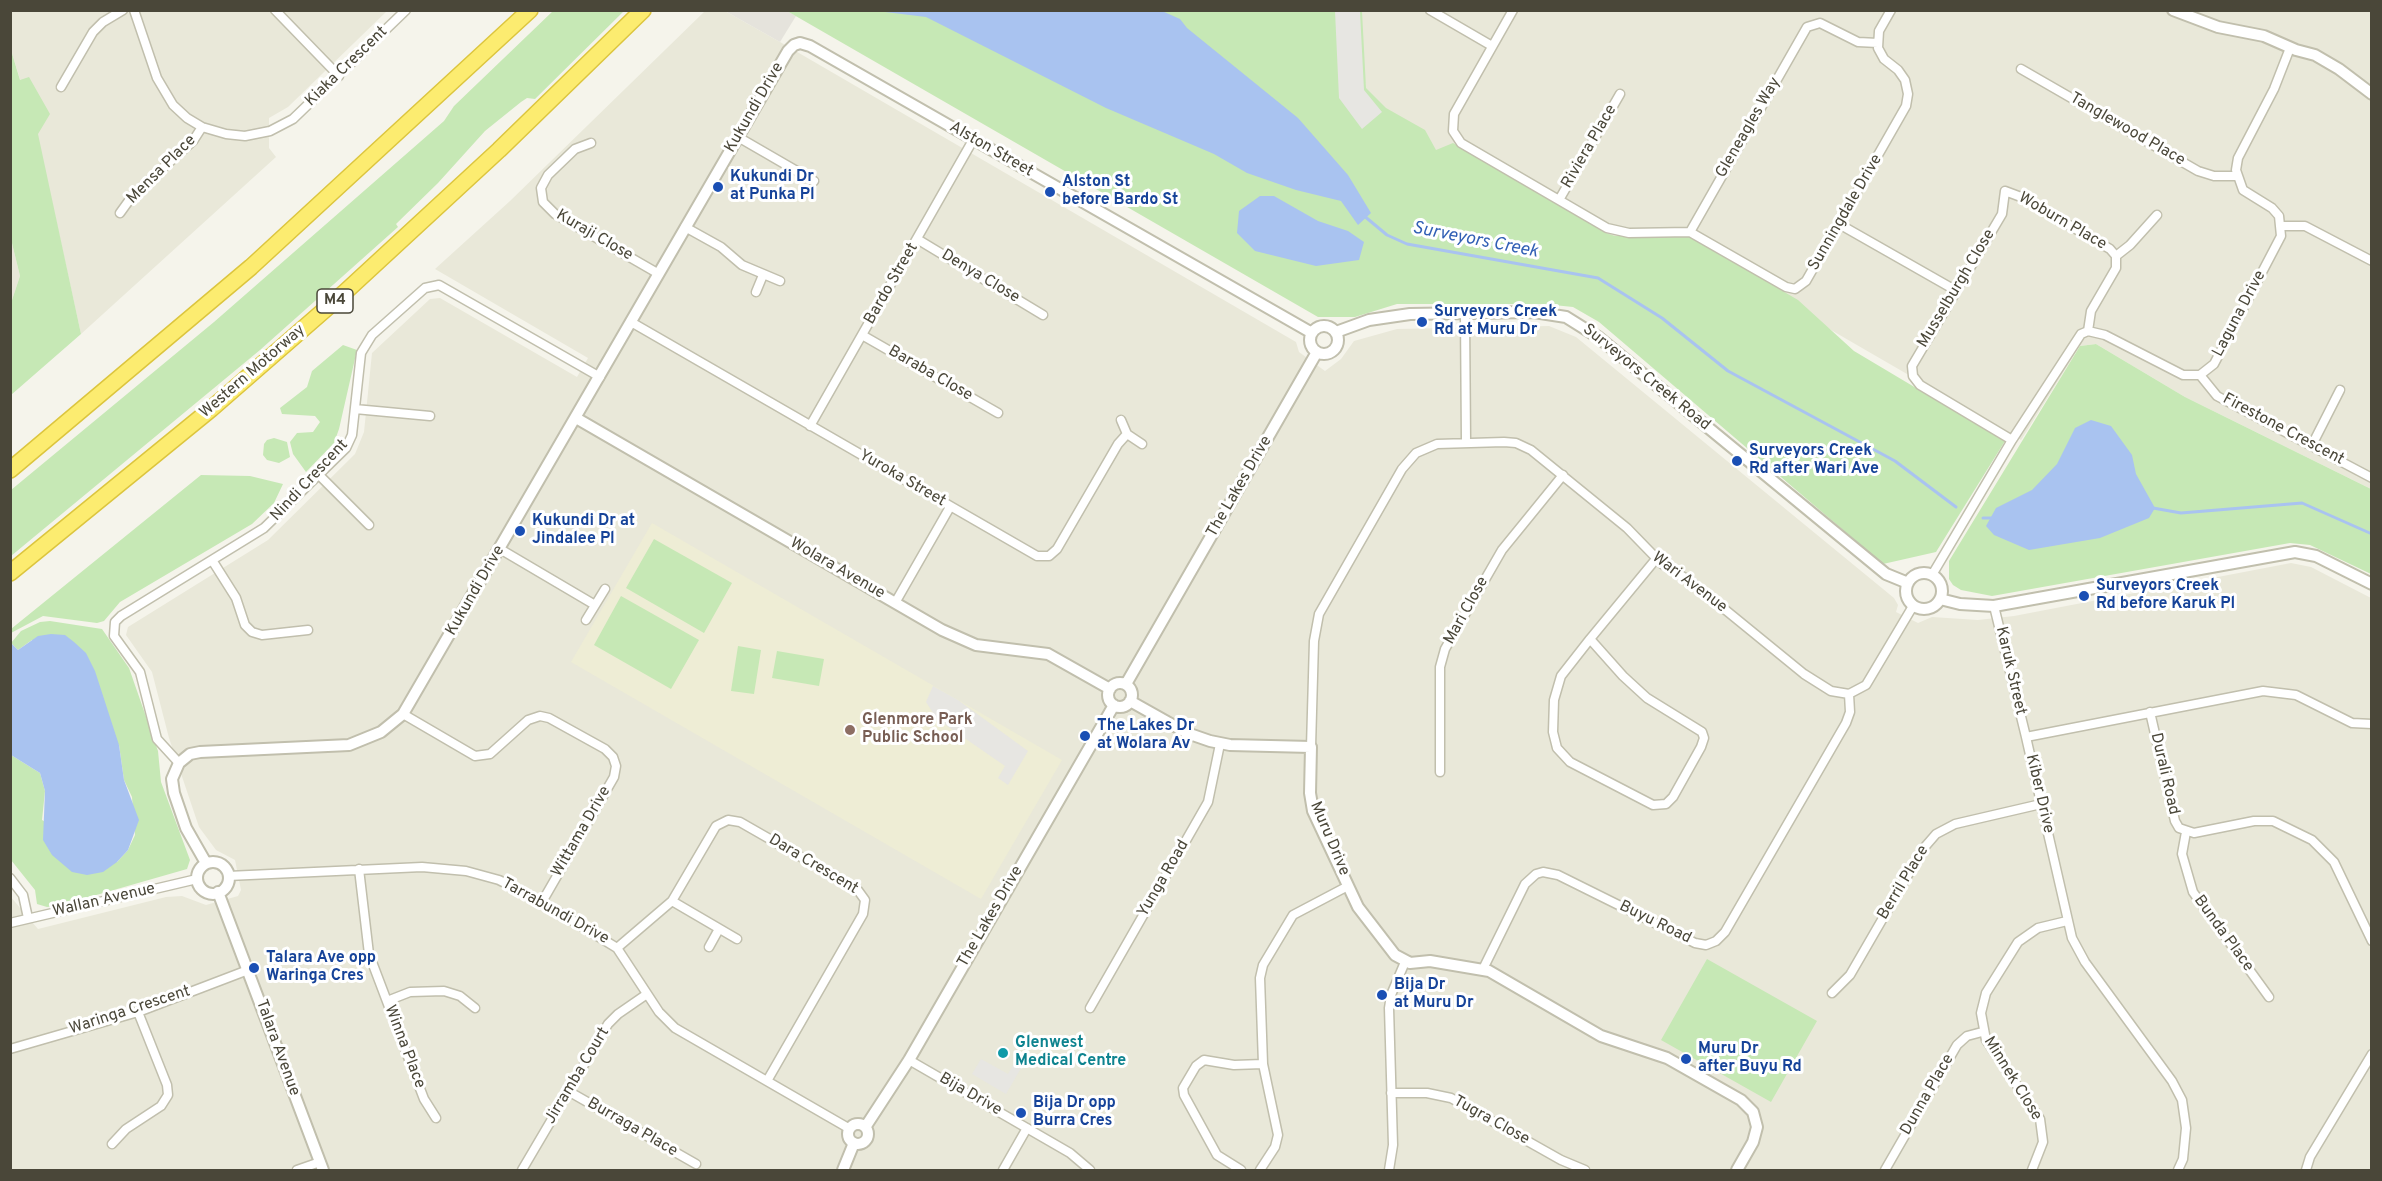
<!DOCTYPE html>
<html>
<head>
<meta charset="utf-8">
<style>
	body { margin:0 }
	#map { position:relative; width:2382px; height:1181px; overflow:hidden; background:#f5f4eb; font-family:Overpass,sans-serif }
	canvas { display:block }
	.frame { position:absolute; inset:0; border:12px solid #4a4739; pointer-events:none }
</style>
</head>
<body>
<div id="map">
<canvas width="2382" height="1181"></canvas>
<div class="frame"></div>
</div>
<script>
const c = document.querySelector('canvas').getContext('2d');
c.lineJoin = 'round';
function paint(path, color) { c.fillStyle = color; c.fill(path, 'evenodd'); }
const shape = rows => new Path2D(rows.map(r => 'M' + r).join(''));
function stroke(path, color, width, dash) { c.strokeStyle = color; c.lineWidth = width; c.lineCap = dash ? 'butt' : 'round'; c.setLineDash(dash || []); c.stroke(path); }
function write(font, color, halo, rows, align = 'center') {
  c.font = font + ' Overpass,sans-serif'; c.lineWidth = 6; c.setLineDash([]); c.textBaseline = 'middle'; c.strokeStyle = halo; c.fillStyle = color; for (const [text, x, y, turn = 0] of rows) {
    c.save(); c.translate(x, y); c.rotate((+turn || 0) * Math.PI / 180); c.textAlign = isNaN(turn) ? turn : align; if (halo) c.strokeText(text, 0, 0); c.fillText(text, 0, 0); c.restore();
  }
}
const residential = shape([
	[10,11,387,11,288,107,269,118,269,148,276,157,81,334,37,134,11,50],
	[705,11,725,11,780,42,1296,342,1299,352,1325,371,1341,359,1354,341,1397,329,1549,326,1576,337,1894,598,1898,605,1896,612,1918,623,1932,617,1978,620,2014,616,2291,563,2311,567,2371,598,2371,1170,11,1170,10,896,38,929,166,897,182,896,206,905,238,896,241,890,235,860,216,850,199,827,169,738,152,672,126,635,128,627,268,540,355,454,364,432,372,353,430,299,440,298,577,377,588,358,435,269,510,201],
	[1357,11,2371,11,2371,489,2185,397,2096,344,2080,346,2021,440,1717,264,1376,177],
	[10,235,20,276,11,303,10,303]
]);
const industrial = shape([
	[725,11,787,11,796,16,780,42]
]);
const education = shape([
	[652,523,1062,760,981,899,571,662]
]);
const green = shape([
	[553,11,624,11,535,99,527,98,521,102,485,131,438,183,396,224,398,227,260,350,11,556,11,490,214,322,444,121,454,106],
	[787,11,1362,11,1366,88,1386,108,1425,130,1436,150,1453,143,1606,233,1615,236,1689,236,1798,300,1854,351,2005,441,1936,552,1883,564,1599,322,1573,307,1544,304,1397,304,1355,317,1318,317],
	[11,50,20,80,29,77,50,114,38,134,81,334,11,395,11,303,20,276,10,235],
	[2096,344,2185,397,2371,489,2371,574,2310,545,2290,543,1992,596,1961,590,1953,585,1949,579,1949,561,2080,346],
	[343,345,357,350,339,429,334,443,306,472,293,454,290,442,297,433,313,432,320,422,315,416,282,414,280,408,307,387,312,371],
	[274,438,287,442,290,457,279,463,267,460,263,455,264,444,267,440],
	[201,475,250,476,283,484,274,503,252,524,120,602,104,621,97,623,43,616,11,633,11,629],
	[654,539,732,583,704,633,626,588],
	[621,596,699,640,671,689,594,645],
	[50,621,102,629,129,668,158,751,161,782,190,860,187,869,58,906,47,907,37,904,35,890,11,860,11,755,40,773,45,791,42,820,117,862,128,850,135,835,132,797,124,780,119,745,32,640,18,650,11,643,21,631,40,622],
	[738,646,761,650,754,694,731,691],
	[777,651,824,659,819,686,772,678],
	[1707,959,1817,1021,1771,1102,1661,1040]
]);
const parking = shape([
	[1335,11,1360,12,1364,90,1382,112,1362,129,1339,98],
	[933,686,958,700,1028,751,1008,785,998,778,1005,766,937,719,926,702],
	[981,1059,1008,1074,1017,1059,1024,1063,1006,1094,972,1074]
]);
const water = shape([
	[877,11,1162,11,1180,19,1187,28,1298,118,1348,175,1371,213,1358,225,1341,201,1296,190,1247,173,1214,154,1106,108,926,17],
	[1260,196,1274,196,1318,221,1348,231,1364,242,1359,260,1316,266,1255,251,1237,233,1239,211],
	[2091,420,2111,426,2132,455,2136,474,2155,508,2149,518,2100,538,2029,550,1994,535,1986,526,1996,508,2032,490,2057,464,2075,428],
	[51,634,65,635,74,642,86,653,95,671,119,745,124,780,139,820,128,850,117,862,103,872,87,875,72,872,52,855,43,840,45,791,40,773,11,755,11,643,18,650,38,636]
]);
const stream = shape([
	[1363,215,1387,235,1407,244,1598,278,1662,318,1728,371,1895,461,1956,507],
	[2153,508,2181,513,2302,503,2372,534],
	[1983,518,1994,518]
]);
const minor = shape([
	[134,10,157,78,173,105,187,118,202,127,226,134,245,136,270,131,293,119,406,10],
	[275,10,339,76],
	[1430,10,1492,46],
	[1513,10,1454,114,1453,131,1461,143,1607,228,1629,233,1690,232,1786,287,1795,289,1806,281,1906,106,1908,94,1905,80,1898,70,1884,59,1878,48,1879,31,1891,10],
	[2021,69,2198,171,2214,176,2236,176],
	[61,87,93,32,103,22,123,10],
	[738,137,814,181],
	[591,143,575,149,548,175,541,188,543,202,555,214,659,274],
	[1559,200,1620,94],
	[120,213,133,195,193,141,202,127],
	[1839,224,1955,290],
	[2282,226,2305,226,2372,261],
	[685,227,721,247,742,265,780,281],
	[1690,232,1807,27,1820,23,1858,42,1878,43],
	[917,239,1043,315],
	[2116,256,2130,245,2157,215],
	[756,292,763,275],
	[1465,315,1466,442],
	[631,322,1037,556,1049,556,1057,549,1118,444,1127,434],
	[862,335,998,413],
	[2200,375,2217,396,2372,478],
	[355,409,430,416],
	[1121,420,1127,434,1142,444],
	[810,426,973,140],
	[2012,440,1920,385,1913,376,1912,366,2002,214,2005,191,2021,197,2110,249,2116,256,2116,268,2091,311,2088,331],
	[2312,445,2340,390],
	[319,475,369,525],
	[500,549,595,605],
	[212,560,236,598,245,625,252,632,262,635,308,630],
	[1932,575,2012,440,2081,334,2088,331,2105,335,2183,375,2200,375,2214,364,2281,236,2279,216,2272,208,2243,190,2236,170,2238,158,2274,89,2290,48],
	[895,603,950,507],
	[1994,606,2026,737],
	[586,620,605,589],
	[1590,639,1623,676,1647,698,1702,732,1704,738,1701,747,1673,797,1666,804,1653,805,1570,762,1557,748,1553,732,1554,700,1561,676,1590,639,1656,559],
	[2150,712,2175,821,2179,828,2194,833,2254,821,2273,821,2312,840,2334,862,2372,941],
	[403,714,475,756,490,754,528,720,540,716,549,718,605,749,613,757,616,766,614,777,542,902],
	[1311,747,1314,641,1319,614,1402,469,1416,453,1437,444,1504,442,1516,443,1531,450,1627,528,1662,564,1690,581,1804,674,1831,691,1849,694,1866,685,1913,606],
	[179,763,157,739,140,672,114,636,115,622,121,616,264,528,346,448,352,435,361,353,372,335,425,288,439,285,600,377],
	[1440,772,1440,667,1445,649,1502,550,1563,475],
	[2186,832,2182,854,2193,892,2269,997],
	[359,869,369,954,424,1099,436,1118],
	[228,876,422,867,466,871,499,880,542,902,617,948,659,1012,675,1028,850,1129],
	[10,878,23,895,28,918],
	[672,901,737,939],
	[10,923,197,879],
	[709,947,719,929],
	[617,948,672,901,716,826,728,820,740,822,857,889,865,900,863,914,767,1081],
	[1483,969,1525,884,1536,874,1543,872,1558,875,1695,943,1706,945,1716,941,1725,932,1846,723,1850,712,1849,694],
	[1832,993,1850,975,1923,849,1936,834,1955,824,2041,804],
	[387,1001,410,992,444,991,460,996,475,1008],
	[1090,1008,1208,802,1220,744],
	[10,1049,138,1012,248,970],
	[909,1060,1070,1153,1090,1170],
	[568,1091,696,1164],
	[1391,1093,1427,1093,1451,1098,1561,1160,1585,1170],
	[112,1144,126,1129,161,1106,168,1095,167,1085,138,1012],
	[297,1170,320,1162],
	[522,1170,608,1024,618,1014,647,994],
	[1003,1170,1027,1128],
	[1241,1170,1217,1155,1184,1095,1183,1088,1196,1066,1204,1060,1234,1065,1263,1064],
	[1260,1170,1275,1147,1278,1135,1263,1064,1260,978,1263,965,1293,915,1348,886],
	[1389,1170,1393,1145,1389,1008,1391,995,1405,962],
	[1885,1170,1957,1045,1967,1036,1982,1032],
	[2032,1170,2043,1142,2040,1119,1986,1040,1981,1013,1986,993,2018,942,2038,928,2067,921],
	[2178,1170,2183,1159,2186,1128,2182,1100,2172,1081,2085,962,2072,938,2026,737,2263,691,2296,695,2352,723,2372,724],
	[2306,1170,2310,1157,2372,1054]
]);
const tertiary = shape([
	[2173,10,2218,27,2264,36,2296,50,2315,55,2339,69,2372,94],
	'1310 340a14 14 0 1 1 28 0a14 14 0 1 1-28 0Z',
	[1336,332,1369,320,1410,314,1534,312,1566,317,1598,337,1886,574,1908,583],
	[576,418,942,630,976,645,1048,654,1110,689],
	'1906 591a18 18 0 1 1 36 0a18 18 0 1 1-36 0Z',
	[1940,599,1960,604,1994,606,2295,552,2316,556,2372,584],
	'1108 695a12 12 0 1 1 24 0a12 12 0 1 1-24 0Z',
	[1126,684,1317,352],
	[1130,701,1187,733,1210,741,1230,745,1311,747,1310,793,1313,811,1358,907,1395,955,1410,963,1430,961,1489,971,1601,1036,1667,1058,1741,1100,1753,1112,1757,1127,1753,1142,1737,1170],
	'197 878a16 16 0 1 1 32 0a16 16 0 1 1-32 0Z',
	[206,863,186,828,174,793,172,779,179,763,190,754,200,752,349,745,381,732,403,714,788,51,794,45,800,43,810,46,1312,333],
	[218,892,323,1170],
	'848 1134a10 10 0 1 1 20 0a10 10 0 1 1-20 0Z',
	[866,1126,909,1060,1114,705],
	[843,1170,854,1143]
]);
const motorway = shape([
	[10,470,251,267,530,10],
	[10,573,211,409,344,293,499,150,643,10]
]);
const markers = [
	[718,187,6,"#1a4fb4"],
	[1050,192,6,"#1a4fb4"],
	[1422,322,6,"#1a4fb4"],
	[1737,461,6,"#1a4fb4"],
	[520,531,6,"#1a4fb4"],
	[2084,596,6,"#1a4fb4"],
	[850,730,6,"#8d6e63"],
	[1085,736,6,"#1a4fb4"],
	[254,968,6,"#1a4fb4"],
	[1382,995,6,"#1a4fb4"],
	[1003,1053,6,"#0f9aa8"],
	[1686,1059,6,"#1a4fb4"],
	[1021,1113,6,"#1a4fb4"]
];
const shields = [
	[335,301,36]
];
const shieldNames = [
	["M4",335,301]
];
const streetNames = [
	["Kiaka Crescent",347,67,-44],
	["Kukundi Drive",755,108,-60],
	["Gleneagles Way",1749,128,-60],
	["Tanglewood Place",2127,130,30],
	["Riviera Place",1590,147,-60],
	["Alston Street",991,150,30],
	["Mensa Place",162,170,-45],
	["Sunningdale Drive",1846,213,-60],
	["Woburn Place",2062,222,30],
	["Kuraji Close",594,236,30],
	["Denya Close",980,277,31],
	["Bardo Street",892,284,-60],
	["Musselburgh Close",1957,289,-59],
	["Laguna Drive",2240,314,-62],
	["Western Motorway",253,372,-41],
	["Baraba Close",930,374,30],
	["Surveyors Creek Road",1646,378,39],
	["Firestone Crescent",2283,430,28],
	["Yuroka Street",902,479,30],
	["Nindi Crescent",310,481,-47],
	["The Lakes Drive",1240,487,-60],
	["Wolara Avenue",837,569,30],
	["Wari Avenue",1689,583,37],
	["Kukundi Drive",476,591,-60],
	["Mari Close",1467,611,-61],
	["Karuk Street",2010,671,77],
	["Durali Road",2164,774,77],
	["Kiber Drive",2039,794,77],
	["Wittama Drive",582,832,-60],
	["Muru Drive",1329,839,67],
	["Dara Crescent",813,865,31],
	["Yunga Road",1164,879,-60],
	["Berril Place",1904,883,-59],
	["Wallan Avenue",104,901,-13],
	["Tarrabundi Drive",555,912,29],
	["The Lakes Drive",991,917,-60],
	["Buyu Road",1655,923,26],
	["Bunda Place",2223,934,54],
	["Waringa Crescent",130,1011,-18],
	["Winna Place",404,1047,69],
	["Talara Avenue",277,1048,70],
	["Jirramba Court",578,1076,-59],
	["Minnek Close",2012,1079,58],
	["Bija Drive",970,1095,30],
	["Dunna Place",1928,1095,-60],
	["Tugra Close",1491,1121,29],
	["Burraga Place",632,1128,30]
];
const transitNames = [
	["Kukundi Dr",730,178],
	["at Punka Pl",730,196],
	["Alston St",1062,183],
	["before Bardo St",1062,201],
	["Surveyors Creek",1434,313],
	["Rd at Muru Dr",1434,331],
	["Surveyors Creek",1749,452],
	["Rd after Wari Ave",1749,470],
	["Kukundi Dr at",532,522],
	["Jindalee Pl",532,540],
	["Surveyors Creek",2096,587],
	["Rd before Karuk Pl",2096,605],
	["The Lakes Dr",1097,727],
	["at Wolara Av",1097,745],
	["Talara Ave opp",266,959],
	["Waringa Cres",266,977],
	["Bija Dr",1394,986],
	["at Muru Dr",1394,1004],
	["Muru Dr",1698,1050],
	["after Buyu Rd",1698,1068],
	["Bija Dr opp",1033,1104],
	["Burra Cres",1033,1122]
];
const educationNames = [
	["Glenmore Park",862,721],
	["Public School",862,739]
];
const cultureNames = [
	["Glenwest",1015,1044],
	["Medical Centre",1015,1062]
];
const waterNames = [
	["Surveyors Creek",1475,241,11]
];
paint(residential, '#e9e8d9');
paint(industrial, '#e5e3dc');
paint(education, '#eeedd5');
paint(green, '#c6e8b5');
paint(parking, '#e7e6e2');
paint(water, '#a9c3f0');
stroke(stream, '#a9c3f0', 3);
stroke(minor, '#c1bfad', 11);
stroke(tertiary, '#c1bfad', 14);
stroke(motorway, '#dcc53e', 18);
stroke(minor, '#fff', 8);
stroke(tertiary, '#fff', 10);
stroke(motorway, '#fcec70', 15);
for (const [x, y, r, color] of markers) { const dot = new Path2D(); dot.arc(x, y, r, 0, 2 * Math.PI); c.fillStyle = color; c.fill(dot); stroke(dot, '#fff', 2); }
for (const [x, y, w] of shields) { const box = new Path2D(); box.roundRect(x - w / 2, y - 12, w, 24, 4.5); c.fillStyle = '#fff'; c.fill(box); stroke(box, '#4a4739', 1.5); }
write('bold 15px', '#4a4739', null, shieldNames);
write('16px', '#4a4739', '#fff', streetNames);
write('bold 16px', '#164399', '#fff', transitNames, 'left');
write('bold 16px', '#785e54', '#fff', educationNames, 'left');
write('bold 16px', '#0d838f', '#fff', cultureNames, 'left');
write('italic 18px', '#3260b5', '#fff', waterNames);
</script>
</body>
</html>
